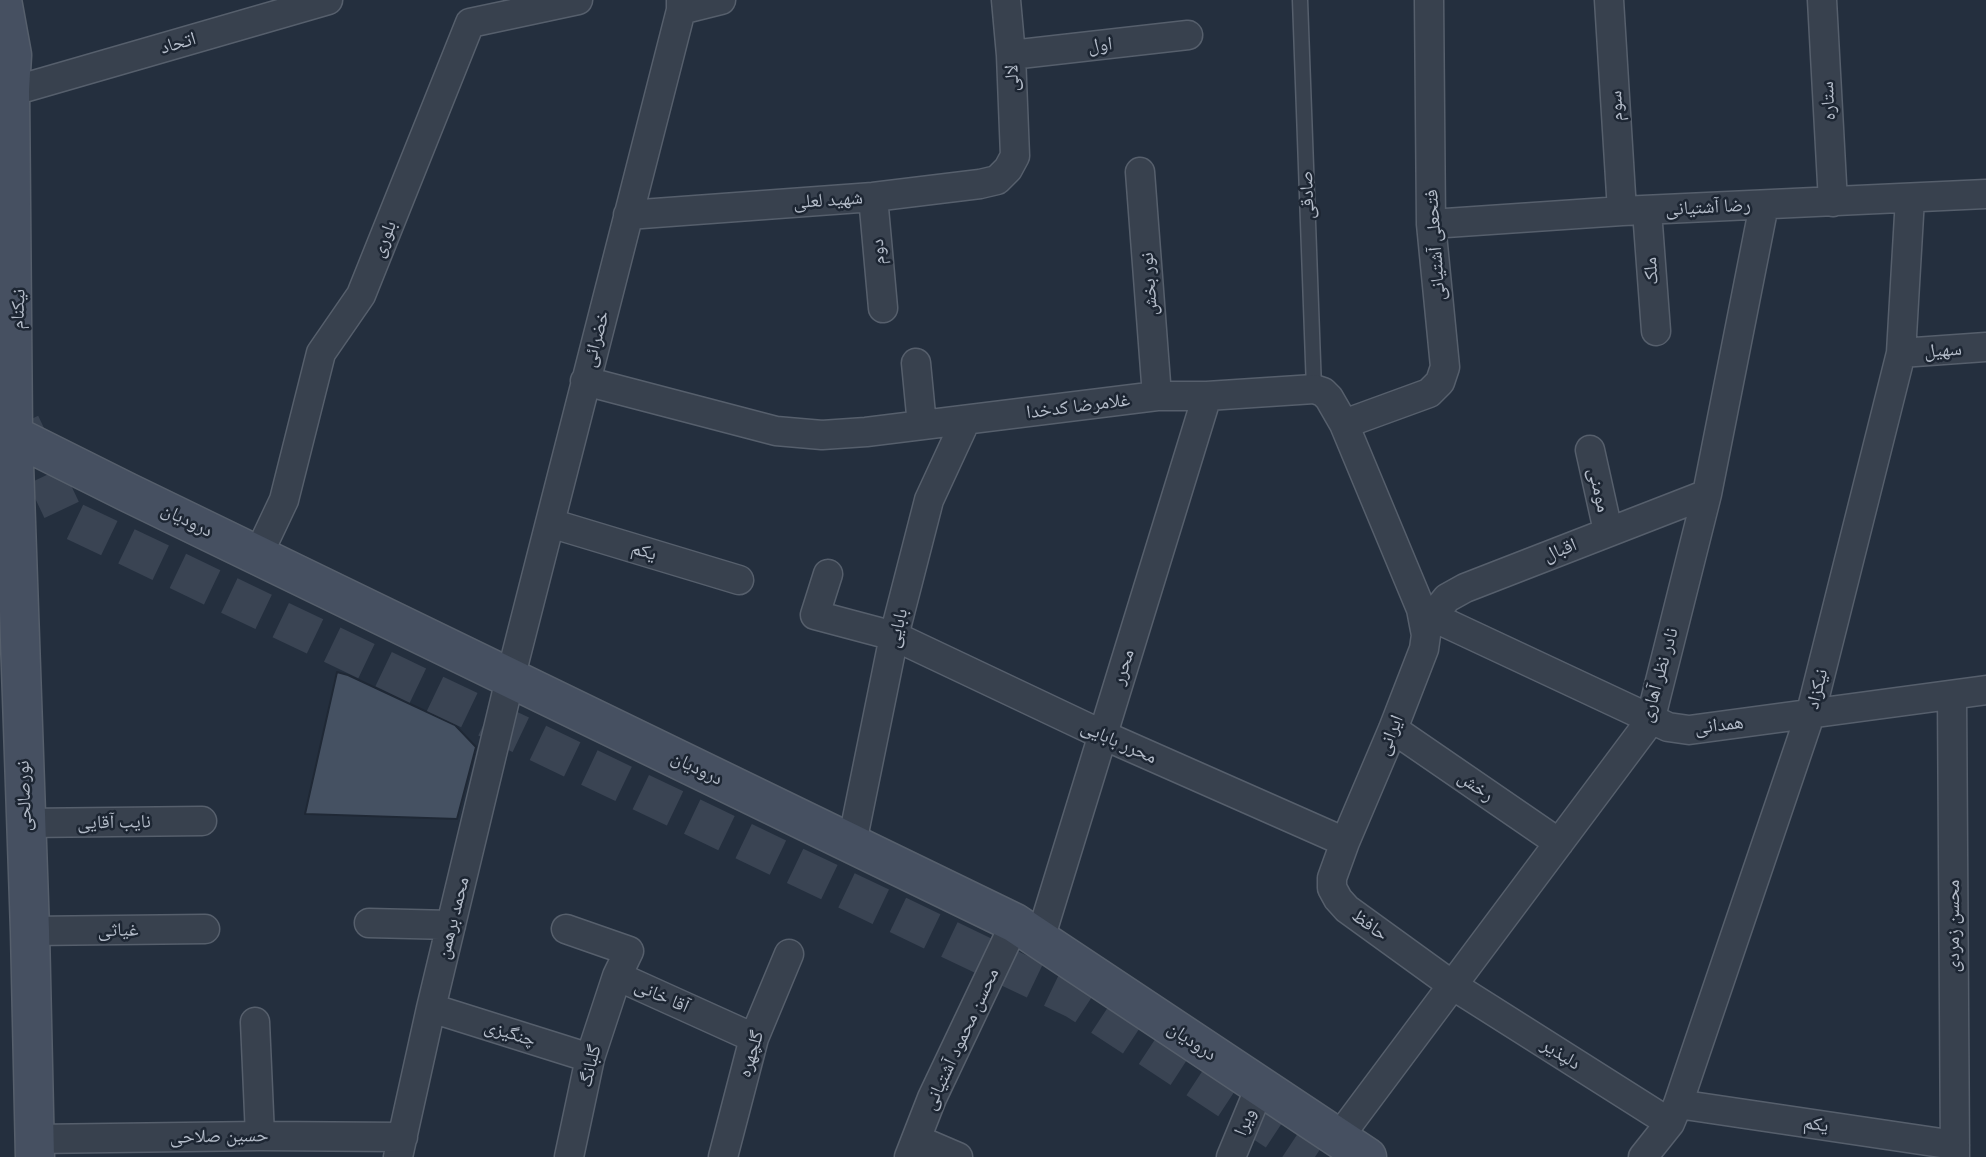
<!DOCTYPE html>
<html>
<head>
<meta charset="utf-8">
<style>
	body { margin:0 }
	canvas { display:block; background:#242f3e }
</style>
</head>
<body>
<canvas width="1986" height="1157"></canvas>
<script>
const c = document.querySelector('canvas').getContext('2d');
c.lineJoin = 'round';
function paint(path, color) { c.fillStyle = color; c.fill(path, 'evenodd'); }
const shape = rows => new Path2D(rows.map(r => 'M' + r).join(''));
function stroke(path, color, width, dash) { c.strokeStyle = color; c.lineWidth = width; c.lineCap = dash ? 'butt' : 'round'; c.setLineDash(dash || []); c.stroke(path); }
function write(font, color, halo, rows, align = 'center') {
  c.font = font + ' "Public Sans","Noto Naskh Arabic",sans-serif'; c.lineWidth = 5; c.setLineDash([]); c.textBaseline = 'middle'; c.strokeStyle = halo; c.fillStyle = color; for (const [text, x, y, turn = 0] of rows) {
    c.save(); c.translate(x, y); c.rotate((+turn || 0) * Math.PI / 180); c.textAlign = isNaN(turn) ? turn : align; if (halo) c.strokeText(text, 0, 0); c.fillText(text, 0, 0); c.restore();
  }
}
const building = shape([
	[337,672,348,675,455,725,476,747,457,819,305,814,337,672]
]);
const primaryTunnel = shape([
	[21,424,65,517,1076,1000,1315,1157]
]);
const service = shape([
	[1300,0,1314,389]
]);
const minor = shape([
	[1609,0,1622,211],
	[1822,0,1833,202],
	[681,10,721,0],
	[1011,55,1188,35],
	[27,87,328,0],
	[1140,172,1157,396],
	[873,197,883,308],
	[1647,211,1656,331],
	[628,215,873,197,980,184,997,180,1008,169,1015,156,1011,55,1006,0],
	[1431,224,1622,211,1986,194],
	[1901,353,1986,347],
	[916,363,922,425],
	[585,381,776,431,822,435,866,432,1157,396,1207,396,1314,389,1323,392,1329,398,1344,424,1421,609,1426,635,1424,649,1393,729,1345,842,1332,878,1332,888,1338,899,1347,909,1452,985,1670,1123],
	[1344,424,1429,393,1440,382,1445,367,1431,224,1429,0],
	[1590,450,1608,531],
	[550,523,739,580],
	[258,555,284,500,321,353,361,295,470,23,578,0],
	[828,574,815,615,894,636,1103,735,1345,842],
	[1433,617,1668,727,1689,730,1986,690],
	[1426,624,1447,598,1465,588,1707,494],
	[1952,696,1955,1157],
	[1393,729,1559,843],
	[25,823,202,821],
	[852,843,894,636,929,500,966,420],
	[369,923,451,925],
	[566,929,629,951,617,976,754,1038],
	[30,931,205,929],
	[1040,939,1207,396],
	[431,1008,590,1058],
	[255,1022,260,1136],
	[1678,1104,1955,1145],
	[1339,1137,1650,721,1707,494,1764,205],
	[35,1139,260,1136,403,1137],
	[916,1139,958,1157],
	[398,1157,431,1008,510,679,681,10,681,0],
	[569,1157,590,1058,617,976],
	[723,1157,754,1038,789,954],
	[909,1157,932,1098,1015,923],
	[1231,1157,1260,1087],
	[1643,1157,1670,1123,1678,1104,1811,712,1901,353,1910,198]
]);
const secondary = shape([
	[2,0,12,55,10,90,13,435,30,931,35,1157],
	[0,426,13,435,127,492,1015,923,1367,1157]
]);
const streetNames = [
	["اتحاد",178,43,-16],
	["اول",1100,45,-7],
	["لالی",1012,78,-92],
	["ستاره",1828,101,-93],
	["سوم",1616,106,-93],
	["صادقی",1307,195,-92],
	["شهید لعلی",828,200,-4],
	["رضا آشتیانی",1708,207,-3],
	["بلوری",384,239,-68],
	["فتحعلی آشتیانی",1435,245,-94],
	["دوم",878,252,-95],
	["ملک",1651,271,-94],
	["نور بخش",1149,284,-94],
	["نیکنام",18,309,-88],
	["خضرائی",596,339,-75],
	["سهیل",1943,350,-4],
	["غلامرضا کدخدا",1078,406,-7],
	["مومنی",1599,490,78],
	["درودیان",187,520,26],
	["اقبال",1560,550,-22],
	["یکم",644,551,17],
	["بابایی",897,628,-76],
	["محرر",1123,667,-73],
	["نادر نظر آهاری",1659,675,-74],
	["نیکزاد",1817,689,-76],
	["همدانی",1719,725,-7],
	["ایرانی",1390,735,-68],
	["محرر بابایی",1119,742,24],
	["درودیان",697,768,26],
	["رخش",1476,786,35],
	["نورصالحی",24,796,-92],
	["نایب آقایی",114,822,-1],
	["محمد برهمن",453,918,-76],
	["حافظ",1370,925,36],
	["محسن زمردی",1953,926,-90],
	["غیاثی",118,930,-1],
	["آقا خانی",662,996,24],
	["چنگیزی",510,1033,17],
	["محسن محمود آشتیانی",961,1039,-65],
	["درودیان",1192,1041,34],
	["گلچهره",751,1054,-73],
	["دلپذیر",1561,1054,32],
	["گلبانگ",590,1066,-76],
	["ویرا",1245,1122,-67],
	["یکم",1816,1124,8],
	["حسین صلاحی",219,1136,-1]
];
paint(building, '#455162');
stroke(building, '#1f2835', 2);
stroke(primaryTunnel, '#3a4453', 38, [38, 19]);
stroke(service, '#565f6c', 17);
stroke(minor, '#565f6c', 31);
stroke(secondary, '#565f6c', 41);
stroke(service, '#38414e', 14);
stroke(minor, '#38414e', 28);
stroke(secondary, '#465061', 38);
write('19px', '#b4bcc9', '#1d2633', streetNames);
</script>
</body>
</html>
